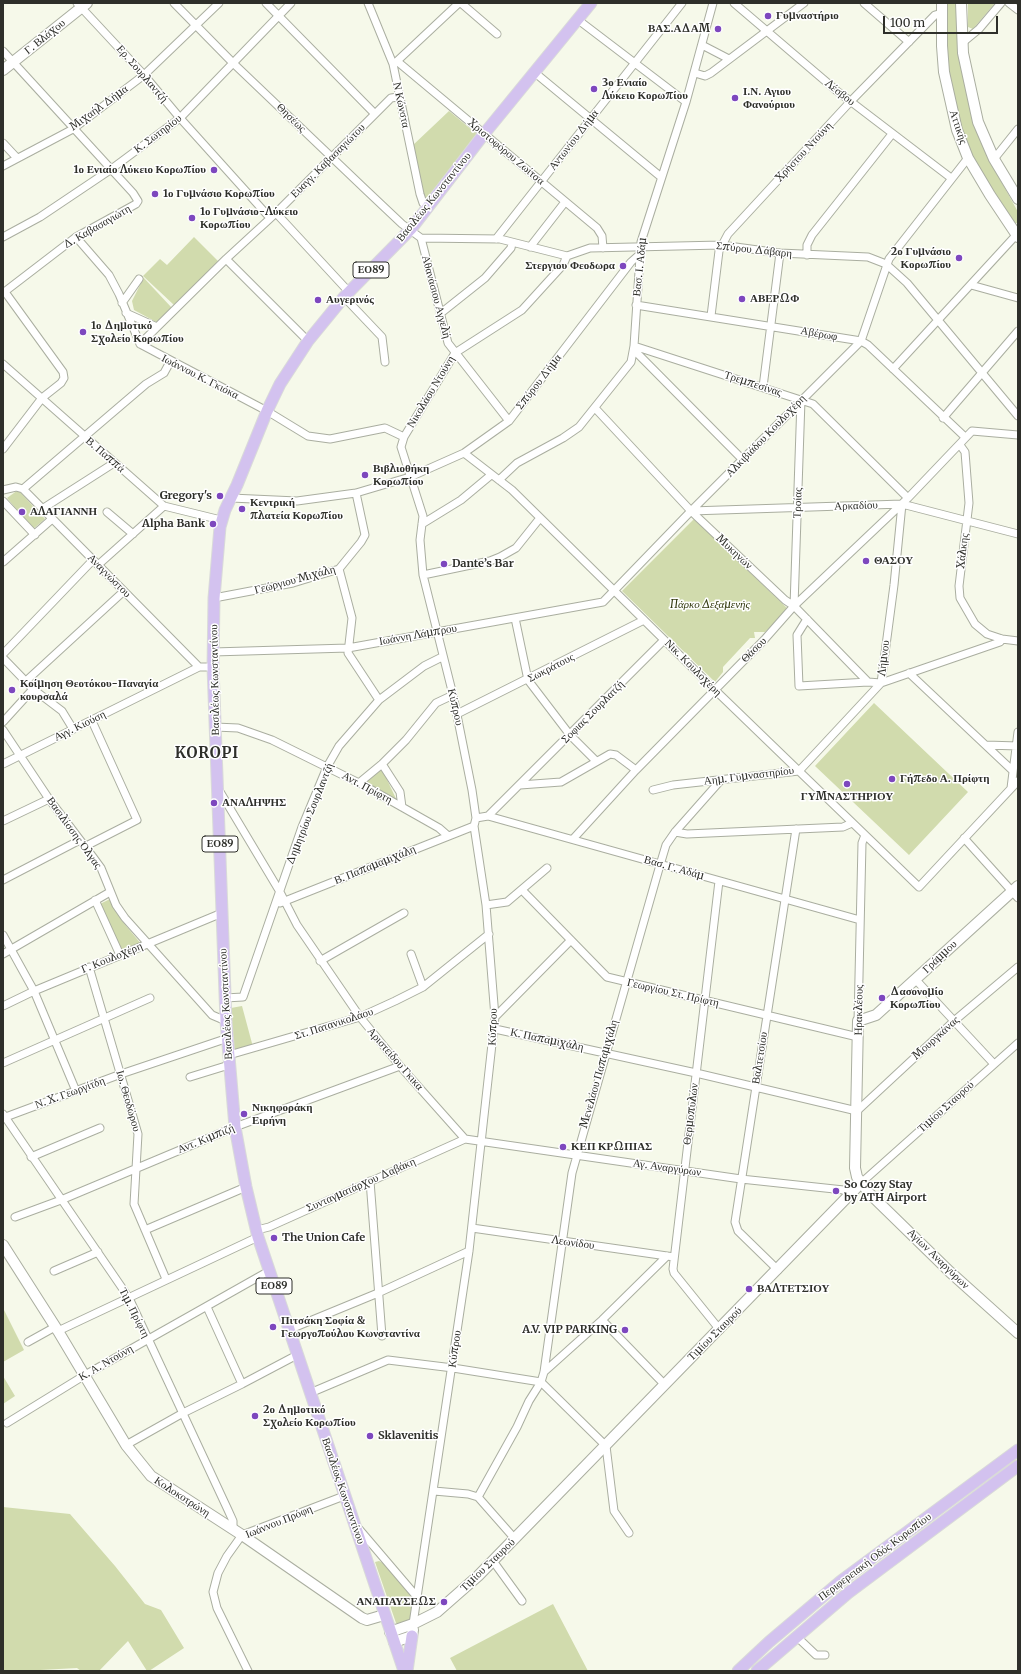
<!DOCTYPE html>
<html>
<head>
<meta charset="utf-8">
<style>
	body { margin:0 }
	#map { position:relative; width:1021px; height:1674px; overflow:hidden; background:#f6f9ea; font-family:Merriweather,serif }
	canvas { display:block }
	.frame { position:absolute; inset:0; border:4px solid #2e2f2a; pointer-events:none }
	.scale { position:absolute; left:883px; top:16px; width:115px; height:18px; box-sizing:border-box; border:2px solid #2e2f2a; border-top:0; padding-left:5px; font-size:12px; line-height:14px; white-space:nowrap; color:#2e2f2a; -webkit-text-stroke:3px #fff; paint-order:stroke }
</style>
</head>
<body>
<div id="map">
<canvas width="1021" height="1674"></canvas>
<div class="frame"></div>
<div class="scale">100 m</div>
</div>
<script>
const c = document.querySelector('canvas').getContext('2d');
c.lineJoin = 'round';
function paint(path, color) { c.fillStyle = color; c.fill(path, 'evenodd'); }
const shape = rows => new Path2D(rows.map(r => 'M' + r).join(''));
function stroke(path, color, width, dash) { c.strokeStyle = color; c.lineWidth = width; c.lineCap = dash ? 'butt' : 'round'; c.setLineDash(dash || []); c.stroke(path); }
function write(font, color, halo, rows, align = 'center') {
  c.font = font + ' Merriweather,serif'; c.lineWidth = 3; c.setLineDash([]); c.textBaseline = 'middle'; c.strokeStyle = halo; c.fillStyle = color; for (const [text, x, y, turn = 0] of rows) {
    c.save(); c.translate(x, y); c.rotate((+turn || 0) * Math.PI / 180); c.textAlign = isNaN(turn) ? turn : align; if (halo) c.strokeText(text, 0, 0); c.fillText(text, 0, 0); c.restore();
  }
}
const green = shape([
	[946,3,956,3,958,51,972,116,991,163,1018,212,1017,223,1013,223,974,159,959,124,951,91,945,48],
	[968,3,995,3,973,29,968,27],
	[449,111,479,136,431,199,426,200,423,195,412,146],
	[194,237,218,261,174,305,143,276,160,259,167,265],
	[142,276,172,308,158,323,134,310,132,301,142,281],
	[18,490,45,519,33,529,7,498],
	[694,519,788,609,765,632,754,632,755,638,750,638,723,667,723,672,715,682,622,591],
	[874,703,968,792,909,855,815,766],
	[382,769,399,805,363,785],
	[110,899,122,921,142,945,120,955,98,905],
	[242,1006,253,1047,233,1052,231,1008],
	[3,1308,24,1350,3,1362],
	[3,1376,15,1396,3,1404],
	[3,1507,70,1514,115,1566,145,1604,161,1610,184,1648,149,1671,147,1671,128,1641,99,1671,81,1671,77,1668,22,1671,3,1670],
	[379,1561,385,1564,412,1597,410,1622,399,1625,396,1623,375,1562],
	[553,1604,588,1671,457,1671,450,1658]
]);
const street = shape([
	[77,3,144,75,180,118,270,218],
	[174,3,233,63,366,190,402,224,421,238,448,343,509,421],
	[266,3,375,114],
	[368,3,393,64,420,194,423,203,428,208],
	[461,3,497,34],
	[734,3,837,91,951,178],
	[864,3,909,42],
	[1009,3,1018,10],
	[577,19,686,102],
	[962,43,979,29,1001,3],
	[702,45,729,59],
	[3,51,133,193,138,201,136,204,76,237,3,293],
	[398,62,597,228,602,236,603,248],
	[395,63,459,3],
	[534,72,661,177],
	[695,73,705,76,711,73,804,3],
	[3,143,17,158],
	[994,159,1018,129],
	[3,166,73,129,144,75,219,3],
	[276,213,349,292],
	[3,237,40,217,110,170,180,118,291,3],
	[76,237,109,275,119,294,140,344,267,411,308,436,330,439,385,428,404,437],
	[421,238,500,239,567,256,590,248,721,245,780,253,868,257,886,264,907,283,1018,416],
	[496,239,682,3],
	[530,247,565,202],
	[807,255,807,245,812,235,892,134],
	[226,259,308,341],
	[971,285,1018,298],
	[344,297,382,337,385,362],
	[122,303,139,279],
	[636,305,861,341,868,345,965,437],
	[126,313,157,327],
	[441,313,485,278,511,248,512,243],
	[711,316,719,251,728,234,850,102,935,15,942,13],
	[140,344,226,259,276,213,391,98,398,97],
	[634,346,813,404,908,498],
	[634,350,743,460],
	[3,364,164,506,221,520],
	[893,369,1018,233],
	[763,387,780,253],
	[595,408,691,511,785,600,794,606,868,682,881,683,1000,642,1002,639],
	[943,418,1018,331],
	[960,445,965,452,969,503,959,586,960,598,975,624,987,634,1002,639,1018,641],
	[3,449,42,398,61,383,64,378,63,372,5,292],
	[464,453,512,490,714,689,919,887,1018,781],
	[499,480,517,463,563,438,579,427,631,362,634,346,641,242,686,102,713,3],
	[23,489,146,384,164,373,170,362],
	[3,490,16,487,23,489,199,667,213,667],
	[231,498,297,501,356,493,410,477,464,453,509,421,631,262,640,254],
	[3,501,35,535],
	[42,509,114,463],
	[691,511,902,504,1018,534],
	[107,512,133,534],
	[422,524,461,500,491,475],
	[3,562,52,519],
	[98,565,164,506],
	[339,569,352,618,348,653,379,700],
	[423,575,490,561,500,557,516,548,540,518],
	[214,598,293,583,339,569,361,542,365,535,356,493],
	[794,606,801,400],
	[515,618,528,680,570,735,596,761],
	[807,619,797,635,799,686,868,682],
	[213,652,348,648,603,602,691,511,861,341,889,259,968,158],
	[3,654,93,560],
	[3,658,33,689,62,711,73,729],
	[909,673,1013,771],
	[26,681,124,591],
	[881,683,894,585,902,504],
	[457,714,644,620],
	[3,722,33,689],
	[215,727,238,728,272,740,363,785,439,828,447,835],
	[3,730,49,799,93,857,101,868,116,905,125,918,212,1015,226,1021],
	[986,745,1018,746],
	[3,764,199,667],
	[382,764,400,792,402,807],
	[359,783,382,764,406,740,436,703,453,695],
	[520,785,561,782,610,754,616,755,636,770,764,640,794,606,908,498,972,431,1018,435],
	[1011,788,1018,732],
	[219,790,280,892,297,925,360,1017,400,1066,465,1139,741,1179,853,1191],
	[653,790,673,785,799,771,881,683],
	[488,816,860,920],
	[476,818,488,816,664,640],
	[3,821,49,799],
	[675,832,687,834,843,827,852,823],
	[964,838,1018,898],
	[573,839,636,770],
	[86,846,137,820,92,721],
	[3,880,80,840],
	[719,881,673,1269,674,1273,720,1330],
	[522,890,607,977,858,1037],
	[95,900,120,955],
	[280,903,474,826],
	[486,905,507,902,547,868],
	[3,935,34,991,76,1091],
	[3,954,110,892],
	[411,954,423,987],
	[320,961,404,913],
	[89,967,138,1134,134,1204,166,1279],
	[916,980,994,1064],
	[225,998,243,997,302,827,327,767,339,746,379,700,424,666,442,657],
	[3,1006,34,991,222,913],
	[495,1017,571,940],
	[858,1021,862,843,865,835],
	[495,1029,696,1073,857,1111,954,1021,1018,967],
	[229,1055,360,1017,395,1001,423,987,489,934],
	[3,1063,150,998],
	[190,1077,229,1065],
	[3,1114,129,1298,228,1510,233,1521,233,1529],
	[3,1118,121,1074,228,1038],
	[31,1157,100,1128],
	[370,1181,382,1336],
	[861,1183,1018,1043],
	[15,1217,61,1200,235,1127,400,1066],
	[472,1228,674,1257],
	[145,1230,246,1187],
	[257,1230,269,1227,465,1139],
	[778,1270,738,1231,735,1222,796,829],
	[54,1271,98,1252],
	[207,1307,242,1384],
	[602,1320,665,1385],
	[288,1330,378,1293,469,1251],
	[58,1331,258,1237],
	[28,1342,55,1327],
	[544,1372,602,1320,667,1256],
	[541,1382,606,1446,614,1511,629,1533],
	[310,1393,388,1360,453,1368,541,1382],
	[7,1423,85,1375,269,1271],
	[126,1445,183,1413,242,1384,297,1355],
	[434,1491,468,1494,478,1497,515,1539],
	[478,1497,517,1427,529,1401,541,1382,544,1372,572,1173,660,865,666,845,675,832,721,780],
	[359,1529,417,1597],
	[493,1561,522,1601],
	[413,1624,469,1251,495,1017,486,905,474,826,476,818,472,790,453,695,423,575,420,540,423,516,401,447,404,437,455,353,522,310,563,265,567,256],
	[796,1636,816,1655,825,1655],
	[248,1671,217,1608,213,1592,218,1573,227,1556,242,1535,344,1496]
]);
const secondary = shape([
	[942,3,942,46,944,72,957,130,968,158,990,195,1018,237],
	[961,3,963,53,978,122,994,159,1018,199],
	[3,70,87,3],
	[1018,886,876,1015,858,1021,855,1168,857,1177,869,1193,950,1272,1018,1333],
	[3,1245,58,1331,126,1445,151,1476,242,1535,362,1618,367,1620,384,1615],
	[390,1632,413,1624,437,1612,478,1576,861,1183],
	[394,1642,412,1636,413,1630]
]);
const primary = shape([
	[404,1671,258,1237,246,1187,235,1127,226,1021,213,667,214,598,220,527,225,510,237,485,267,411,280,384,308,341,344,297,411,229,484,134,591,3],
	[407,1671,412,1636],
	[738,1671,769,1642,841,1581,1018,1450],
	[757,1671,848,1593,1018,1466]
]);
const markers = [
	[768,16,4,"#7d47be"],
	[718,29,4,"#7d47be"],
	[594,89,4,"#7d47be"],
	[735,98,4,"#7d47be"],
	[214,170,4,"#7d47be"],
	[155,194,4,"#7d47be"],
	[192,218,4,"#7d47be"],
	[959,258,4,"#7d47be"],
	[623,266,4,"#7d47be"],
	[742,299,4,"#7d47be"],
	[318,300,4,"#7d47be"],
	[83,332,4,"#7d47be"],
	[365,475,4,"#7d47be"],
	[220,496,4,"#7d47be"],
	[242,509,4,"#7d47be"],
	[22,512,4,"#7d47be"],
	[213,524,4,"#7d47be"],
	[866,561,4,"#7d47be"],
	[444,564,4,"#7d47be"],
	[12,690,4,"#7d47be"],
	[892,779,4,"#7d47be"],
	[847,784,4,"#7d47be"],
	[214,803,4,"#7d47be"],
	[882,998,4,"#7d47be"],
	[244,1114,4,"#7d47be"],
	[563,1147,4,"#7d47be"],
	[836,1191,4,"#7d47be"],
	[274,1238,4,"#7d47be"],
	[749,1289,4,"#7d47be"],
	[273,1327,4,"#7d47be"],
	[625,1330,4,"#7d47be"],
	[255,1416,4,"#7d47be"],
	[370,1436,4,"#7d47be"],
	[444,1602,4,"#7d47be"]
];
const shields = [
	[371,270,36],
	[220,844,36],
	[274,1286,36]
];
const shieldNames = [
	["ΕΟ89",371,270],
	["ΕΟ89",220,844],
	["ΕΟ89",274,1286]
];
const poiNames = [
	["Γυμναστήριο",776,16],
	["ΒΑΣ.ΑΔΑΜ",710,29,"right"],
	["3ο Ενιαίο",602,83],
	["Λύκειο Κορωπίου",602,96],
	["Ι.Ν. Αγιου",743,92],
	["Φανούριου",743,105],
	["1ο Ενιαίο Λύκειο Κορωπίου",206,170,"right"],
	["1ο Γυμνάσιο Κορωπίου",163,194],
	["1ο Γυμνάσιο-Λύκειο",200,212],
	["Κορωπίου",200,225],
	["2ο Γυμνάσιο",951,252,"right"],
	["Κορωπίου",951,265,"right"],
	["Στεργιου Φεοδωρα",615,266,"right"],
	["ΑΒΕΡΩΦ",750,299],
	["Αυγερινός",326,300],
	["1ο Δημοτικό",91,326],
	["Σχολείο Κορωπίου",91,339],
	["Βιβλιοθήκη",373,469],
	["Κορωπίου",373,482],
	["Gregory's",212,496,"right"],
	["Κεντρική",250,503],
	["πλατεία Κορωπίου",250,516],
	["ΑΛΑΓΙΑΝΝΗ",30,512],
	["Alpha Bank",205,524,"right"],
	["ΘΑΣΟΥ",874,561],
	["Dante’s Bar",452,564],
	["Κοίμηση Θεοτόκου-Παναγία",20,684],
	["κουρσαλά",20,697],
	["Γήπεδο Α. Πρίφτη",900,779],
	["ΓΥΜΝΑΣΤΗΡΙΟΥ",847,797,"center"],
	["ΑΝΑΛΗΨΗΣ",222,803],
	["Δασονομίο",890,992],
	["Κορωπίου",890,1005],
	["Νικηφοράκη",252,1108],
	["Ειρήνη",252,1121],
	["ΚΕΠ ΚΡΩΠΙΑΣ",571,1147],
	["So Cozy Stay",844,1185],
	["by ATH Airport",844,1198],
	["The Union Cafe",282,1238],
	["ΒΑΛΤΕΤΣΙΟΥ",757,1289],
	["Πιτσάκη Σοφία &",281,1321],
	["Γεωργοπούλου Κωνσταντίνα",281,1334],
	["A.V. VIP PARKING",617,1330,"right"],
	["2ο Δημοτικό",263,1410],
	["Σχολείο Κορωπίου",263,1423],
	["Sklavenitis",378,1436],
	["ΑΝΑΠΑΥΣΕΩΣ",436,1602,"right"]
];
const streetNames = [
	["Γ. Βλάχου",45,37,-39],
	["Ερ. Σουρλαντζή",142,74,49],
	["Λέσβου",840,93,38],
	["Ν Κώνστα",401,105,78],
	["Μιχαήλ Δήμα",99,108,-36],
	["Θησέως",291,118,44],
	["Αττικής",958,127,72],
	["Κ. Σωτηρίου",158,134,-37],
	["Αντωνίου Δήμα",574,140,-52],
	["Χριστοφόρου Ζωίτσα",506,152,40],
	["Χρήστου Ντούνη",804,152,-47],
	["Ευαγγ. Καβασαγιώτου",328,161,-45],
	["Βασιλέως Κωνσταντίνου",434,197,-51],
	["Δ. Καβασαγιώτη",97,227,-30],
	["Σπύρου Δάβαρη",754,250,6],
	["Βασ. Ι. Αδάμ",640,267,-84],
	["Αθανάσιου Αγγελή",436,297,75],
	["Αβέρωφ",819,334,10],
	["Ιωάννου Κ. Γκιόκα",200,377,27],
	["Σπύρου Δήμα",539,382,-52],
	["Τρεμπεσίνας",753,384,18],
	["Νικολάου Ντούνη",431,392,-59],
	["Αλκιβιάδου Κουλοχέρη",766,436,-46],
	["Β. Παππά",105,455,41],
	["Τροίας",798,503,-88],
	["Αρκαδίου",856,506,-2],
	["Χάλκης",963,551,-83],
	["Μυκηνών",734,552,43],
	["Αναγνώστου",109,576,45],
	["Γεώργιου Μιχάλη",295,580,-15],
	["Ιωάννη Λάμπρου",418,635,-10],
	["Θάσου",754,650,-45],
	["Λήμνου",884,658,-83],
	["Σωκράτους",551,668,-27],
	["Νικ. Κουλοχέρη",693,668,45],
	["Βασιλέως Κωνσταντίνου",215,680,-91],
	["Κύπρου",455,707,77],
	["Σοφιας Σουρλατζή",593,712,-45],
	["Αγγ. Κιούση",80,726,-26],
	["Αημ. Γυμναστηρίου",749,776,-7],
	["Αντ. Πρίφτη",367,788,28],
	["Δημητρίου Σουρλαντζή",310,814,-68],
	["Βασιλίσσης Όλγας",74,833,54],
	["Β. Παπαμαμιχάλη",375,865,-22],
	["Βασ. Γ. Αδάμ",674,868,16],
	["Γράμμου",940,957,-43],
	["Γ. Κουλοχέρη",112,958,-22],
	["Γεωργίου Στ. Πρίφτη",673,993,13],
	["Βασιλέως Κωνσταντίνου",226,1004,-93],
	["Ηρακλέους",859,1010,-89],
	["Στ. Πατανικολάου",334,1024,-18],
	["Κύπρου",493,1027,-88],
	["Μουργκάνας",936,1038,-42],
	["Κ. Παπαμιχάλη",547,1040,12],
	["Βαλτετσίου",760,1058,-81],
	["Αριστείδου Γκικα",395,1059,49],
	["Μενελάου Παπαμιχάλη",599,1074,-74],
	["Ν. Χ. Γεωργίτδη",70,1093,-20],
	["Ιω. Θεοδώρου",128,1101,74],
	["Τιμίου Σταυρού",946,1107,-42],
	["Θερμοπυλών",691,1114,-83],
	["Αντ. Κιμπιζή",206,1139,-22],
	["Αγ. Αναργύρων",667,1168,8],
	["Συνταγματάρχου Δαβάκη",361,1185,-24],
	["Λεωνίδου",573,1243,8],
	["Αγίων Αναργύρων",938,1259,44],
	["Τιμ. Πρίφτη",134,1313,63],
	["Τιμίου Σταυρού",715,1334,-45],
	["Κύπρου",455,1349,-82],
	["Κ. Α. Ντούνη",106,1363,-30],
	["Βασιλέως Κωνσταντίνου",343,1491,71],
	["Κολοκοτρώνη",182,1497,33],
	["Ιωάννου Πρόφη",279,1522,-22],
	["Περιφερειακή Οδός Κορωπίου",875,1557,-37],
	["Τιμίου Σταυρού",488,1565,-44]
];
const parkNames = [
	["Πάρκο Δεξαμενής",710,605]
];
const districtNames = [
	["KOROPI",207,754]
];
paint(green, '#d1dbad');
stroke(street, '#aaaea0', 9);
stroke(secondary, '#aaaea0', 12);
stroke(primary, '#d9dad9', 13);
stroke(street, '#fff', 7);
stroke(secondary, '#fff', 10);
stroke(primary, '#d3c2ef', 11);
for (const [x, y, r, color] of markers) { const dot = new Path2D(); dot.arc(x, y, r, 0, 2 * Math.PI); c.fillStyle = color; c.fill(dot); stroke(dot, '#fff', 1.5); }
for (const [x, y, w] of shields) { const box = new Path2D(); box.roundRect(x - w / 2, y - 8, w, 16, 3); c.fillStyle = '#fff'; c.fill(box); stroke(box, '#2e2f2a', 1); }
write('bold 10px', '#2e2f2a', null, shieldNames);
write('bold 11px', '#2e2f2a', '#fff', poiNames, 'left');
write('11px', '#2e2f2a', '#fff', streetNames);
write('italic 11px', '#333a0f', '#fff', parkNames);
c.letterSpacing = '1px';
write('bold 15px', '#2e2f2a', '#fff', districtNames);
c.letterSpacing = '0px';
</script>
</body>
</html>
